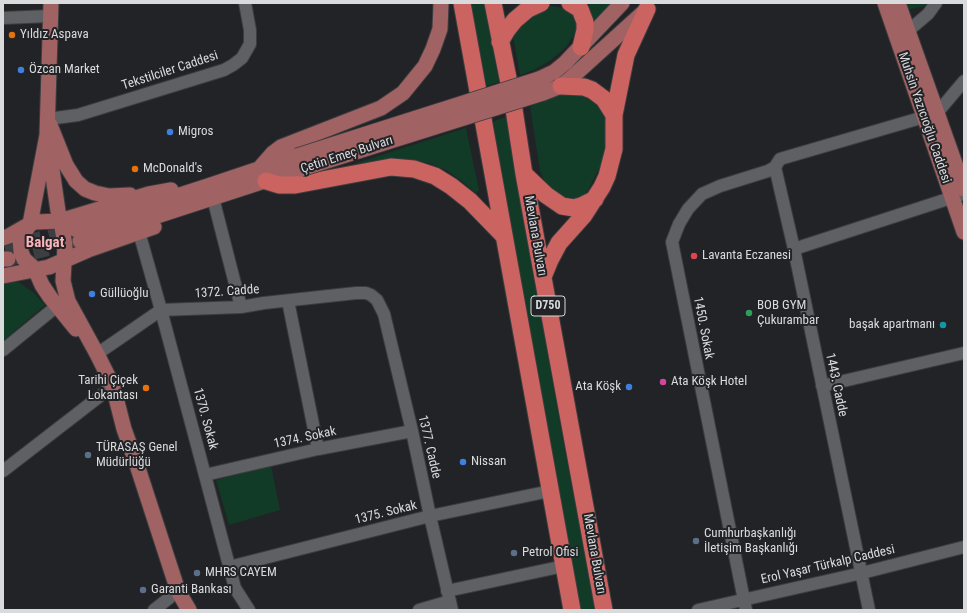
<!DOCTYPE html>
<html>
<head>
<meta charset="utf-8">
<style>
	body { margin:0 }
	#map { position:relative; width:967px; height:613px; overflow:hidden; background:#222326; font-family:"Roboto Condensed",sans-serif }
	canvas { display:block }
	.frame { position:absolute; inset:0; border:4px solid #d9dadc; pointer-events:none }
</style>
</head>
<body>
<div id="map">
<canvas width="967" height="613"></canvas>
<div class="frame"></div>
</div>
<script>
const c = document.querySelector('canvas').getContext('2d');
c.lineJoin = 'round';
function paint(path, color) { c.fillStyle = color; c.fill(path, 'evenodd'); }
const shape = rows => new Path2D(rows.map(r => 'M' + r).join(''));
function stroke(path, color, width, dash) { c.strokeStyle = color; c.lineWidth = width; c.lineCap = dash ? 'butt' : 'round'; c.setLineDash(dash || []); c.stroke(path); }
function write(font, color, halo, rows, align = 'center') {
  c.font = font + ' "Roboto Condensed",sans-serif'; c.lineWidth = 4; c.setLineDash([]); c.textBaseline = 'middle'; c.strokeStyle = halo; c.fillStyle = color; for (const [text, x, y, turn = 0] of rows) {
    c.save(); c.translate(x, y); c.rotate((+turn || 0) * Math.PI / 180); c.textAlign = isNaN(turn) ? turn : align; if (halo) c.strokeText(text, 0, 0); c.fillText(text, 0, 0); c.restore();
  }
}
const green = shape([
	[470,3,485,3,499,82,486,86],
	[588,3,613,3,594,23,591,10],
	[905,3,927,3,925,6,907,10],
	[551,6,565,8,576,14,577,28,574,35,566,47,551,60,534,70,520,75,513,36,520,26,542,9],
	[560,92,594,95,607,117,609,134,603,161,587,192,580,199,574,202,553,191,544,181,540,171,530,106],
	[506,117,557,408,582,542,596,610,581,610,540,388,492,122],
	[466,128,479,190,476,193,463,182,446,170,429,163,411,160,387,160,353,164],
	[3,280,20,283,34,293,45,305,3,341],
	[271,466,280,510,229,525,216,480]
]);
const majorTunnel = shape([
	[5,249,74,229],
	[11,258,77,241]
]);
const minor = shape([
	[3,18,50,16],
	[908,31,928,14,936,3],
	[937,113,964,81],
	[48,119,78,115,224,70,233,65,242,58,250,44,250,30,245,3],
	[775,167,794,249,869,610],
	[213,198,241,307],
	[139,232,161,310,235,588,249,610],
	[794,249,960,195],
	[288,301,318,449],
	[3,350,57,306],
	[97,354,161,310,241,307,264,303,356,293,366,293,371,295,377,300,384,314,412,431,430,516,452,610],
	[822,386,964,353],
	[3,471,113,386],
	[205,475,318,449,412,431],
	[229,567,430,516,550,491],
	[447,591,564,566],
	[154,610,178,591],
	[419,610,450,601],
	[698,610,862,573,964,547],
	[746,610,672,242,679,224,688,209,702,194,720,186,768,171,775,167,780,159,924,117]
]);
const major = shape([
	[51,3,47,135,30,224,20,239,21,252,24,259,35,269,42,285,50,297,76,329],
	[885,3,964,232],
	[898,3,964,189],
	[539,79,554,72,565,63,622,3],
	[543,93,561,86,571,78,646,10],
	[50,125,66,165,76,181,85,189,95,193,109,196,130,195],
	[47,135,58,211,62,227,65,246,63,281,68,301,97,354,113,386,124,429,136,462,178,591,189,610],
	[259,169,273,153,281,147,381,108,403,93,425,66,433,49,440,29,441,3],
	[75,229,208,186,297,156],
	[3,238,9,236,30,224,35,222,60,221,149,194,171,190],
	[80,241,301,169],
	[3,259,8,259],
	[3,276,49,267,88,250,154,227]
]);
const highway = shape([
	[462,3,572,610],
	[493,3,513,103,524,174,604,610],
	[570,3,580,9,585,22,585,30,581,47],
	[500,42,507,30,515,20,528,9,541,3],
	[561,86,584,87,592,90,604,99,614,115],
	[524,174,546,195,562,206,574,208,581,206,595,199],
	[266,181,279,185,295,185,391,167,414,169,435,176,451,186,470,201,504,236],
	[543,277,550,260,559,243,584,215,602,187,607,176,614,149,614,115,626,55,647,9]
]);
const majorBridge = shape([
	[297,156,539,79],
	[301,169,543,93]
]);
const markers = [
	[12,35,4,"#e8710a"],
	[21,70,4,"#3f7fe0"],
	[170,132,4,"#3f7fe0"],
	[135,169,4,"#e8710a"],
	[694,256,4,"#e0444e"],
	[92,294,4,"#3f7fe0"],
	[749,313,4,"#2e9e5b"],
	[943,325,4,"#0f9aa8"],
	[663,382,4,"#d1479c"],
	[629,387,4,"#3f7fe0"],
	[146,388,4,"#e8710a"],
	[88,455,4,"#5c6f8a"],
	[463,462,4,"#3f7fe0"],
	[696,541,4,"#5c6f8a"],
	[514,553,4,"#5c6f8a"],
	[197,573,4,"#5c6f8a"],
	[143,590,4,"#5c6f8a"]
];
const shields = [
	[548,306,34]
];
const shieldNames = [
	["D750",548,306]
];
const poiNames = [
	["Yıldız Aspava",20,35],
	["Özcan Market",29,70],
	["Migros",178,132],
	["McDonald's",143,169],
	["Lavanta Eczanesi",702,256],
	["Güllüoğlu",100,294],
	["BOB GYM",757,306],
	["Çukurambar",757,321],
	["başak apartmanı",935,325,"right"],
	["Tarihi Çiçek",138,381,"right"],
	["Lokantası",138,396,"right"],
	["Ata Köşk Hotel",671,382],
	["Ata Köşk",621,387,"right"],
	["TÜRASAŞ Genel",96,448],
	["Müdürlüğü",96,463],
	["Nissan",471,462],
	["Cumhurbaşkanlığı",704,534],
	["İletişim Başkanlığı",704,549],
	["Petrol Ofisi",522,553],
	["MHRS CAYEM",205,573],
	["Garanti Bankası",151,590]
];
const streetNames = [
	["Tekstilciler Caddesi",170,71,-18],
	["Muhsin Yazıcıoğlu Caddesi",924,118,71],
	["Çetin Emeç Bulvarı",347,155,-18],
	["Mevlana Bulvarı",535,236,80],
	["1372. Cadde",227,292,-4],
	["1450. Sokak",703,328,79],
	["1443. Cadde",836,385,78],
	["1370. Sokak",205,419,75],
	["1374. Sokak",305,438,-12],
	["1377. Cadde",429,447,77],
	["1375. Sokak",386,513,-14],
	["Mevlana Bulvarı",594,554,80],
	["Erol Yaşar Türkalp Caddesi",828,565,-13]
];
const quarterNames = [
	["Balgat",45,243]
];
paint(green, '#113a27');
stroke(majorTunnel, '#3d3e41', 15, [15, 8]);
stroke(minor, '#3d3d40', 14);
stroke(major, '#3d3d40', 17);
stroke(highway, '#3d3d40', 19);
stroke(minor, '#5f6064', 12);
stroke(major, '#a06262', 15);
stroke(highway, '#cb6361', 17);
stroke(majorBridge, '#3d3d40', 17, []);
stroke(majorBridge, '#a06262', 15);
for (const [x, y, r, color] of markers) { const dot = new Path2D(); dot.arc(x, y, r, 0, 2 * Math.PI); c.fillStyle = color; c.fill(dot); stroke(dot, '#222326', 1.5); }
for (const [x, y, w] of shields) { const box = new Path2D(); box.roundRect(x - w / 2, y - 10, w, 20, 3); c.fillStyle = '#222326'; c.fill(box); stroke(box, '#d9dadc', 1); }
write('bold 12px', '#d9dadc', null, shieldNames);
write('13px', '#d9dadc', '#222326', poiNames, 'left');
write('13px', '#d9dadc', '#222326', streetNames);
write('bold 15px', '#f8b4b9', '#222326', quarterNames);
</script>
</body>
</html>
